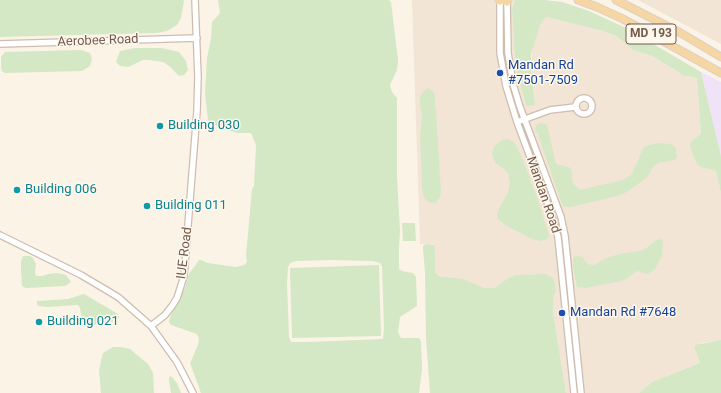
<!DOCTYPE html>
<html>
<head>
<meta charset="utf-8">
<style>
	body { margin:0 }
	canvas { display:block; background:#fbf3e6 }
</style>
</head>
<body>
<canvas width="721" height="393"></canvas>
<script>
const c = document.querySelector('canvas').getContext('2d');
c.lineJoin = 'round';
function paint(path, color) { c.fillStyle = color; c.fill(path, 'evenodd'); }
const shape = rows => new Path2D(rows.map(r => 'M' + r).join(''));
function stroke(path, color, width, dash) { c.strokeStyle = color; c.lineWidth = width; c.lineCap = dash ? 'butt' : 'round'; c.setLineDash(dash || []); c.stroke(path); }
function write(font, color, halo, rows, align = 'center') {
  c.font = font + ' Roboto,sans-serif'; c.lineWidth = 3; c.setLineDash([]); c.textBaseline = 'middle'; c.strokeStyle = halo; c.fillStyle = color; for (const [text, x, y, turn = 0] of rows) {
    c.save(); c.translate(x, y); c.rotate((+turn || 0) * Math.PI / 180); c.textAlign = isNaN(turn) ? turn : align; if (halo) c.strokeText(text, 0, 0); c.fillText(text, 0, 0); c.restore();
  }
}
const residential = shape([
	[412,0,515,0,512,9,515,60,518,78,524,100,527,105,535,101,532,76,532,49,540,26,544,19,547,17,603,31,616,36,633,50,652,56,677,71,683,76,694,77,697,79,701,134,692,140,691,150,697,165,700,167,716,171,721,193,721,340,701,343,695,349,700,363,652,382,639,393,566,393,553,312,553,297,556,291,554,278,546,274,507,279,494,288,485,288,463,279,439,276,435,272,435,254,433,244,420,244],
	[638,0,721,0,721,44]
]);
const education = shape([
	[701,72,721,82,721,156]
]);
const green = shape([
	[0,0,183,0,184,1,181,18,177,25,167,31,156,33,0,37],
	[218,0,389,0,391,2,398,60,397,70,390,85,392,92,397,98,397,176,400,231,399,246,399,269,402,271,413,273,416,277,417,306,400,317,398,332,401,338,419,338,421,342,422,370,419,393,201,393,190,363,198,345,199,339,197,334,171,325,169,322,170,317,185,288,189,274,199,260,201,260,208,263,236,267,244,265,247,262,246,256,252,189,254,186,256,145,251,133,238,133,227,130,212,124,208,120,205,93,207,58,211,38,212,22,220,13],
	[331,260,373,261,380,263,382,266,384,329,383,339,307,342,291,342,289,337,287,284,288,267,290,263,296,261],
	[515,0,544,0,562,2,589,11,626,28,701,72,721,156,721,193,716,171,700,167,697,165,691,150,690,145,692,140,701,134,697,79,694,77,683,76,677,71,652,56,633,50,616,36,603,31,547,17,544,19,540,26,531,54,532,76,535,104,532,106,526,105,518,78,515,60,512,9],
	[135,48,161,48,175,51,179,52,186,61,188,70,184,75,179,76,169,66,163,62,149,60,143,60,128,67,120,66,116,62,120,51],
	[81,50,90,53,92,59,90,66,82,71,5,73,2,71,1,67,1,57,5,52],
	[428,88,433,91,435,97,435,105,436,111,441,191,440,197,435,203,429,202,424,198,422,187,420,135,422,116,420,105,420,96,424,91],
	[541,122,547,125,556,164,571,168,573,184,580,190,623,180,631,175,637,163,642,150,645,146,659,143,670,144,674,146,676,149,677,158,674,160,658,163,652,168,650,173,645,179,625,193,617,196,571,207,564,207,560,199,538,134,535,130,536,125],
	[508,139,514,142,522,158,538,200,549,236,548,239,541,241,532,239,505,225,497,218,497,213,500,207,508,192,510,183,508,173,503,168,495,163,492,154,494,147,502,140],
	[402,223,415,223,416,241,403,241],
	[661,239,663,241,662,255,655,269,648,274,637,271,626,279,617,282,585,288,577,287,573,267,573,258,575,256,582,257,587,263,591,265,594,265,606,258,620,254,644,250,656,240],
	[426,244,434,245,435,254,435,272,439,276,463,279,485,288,494,288,507,279,516,275,546,274,554,278,556,291,553,297,553,312,566,393,430,393,426,338,425,272,423,249,423,246],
	[23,256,30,256,33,258,36,264,35,272,36,276,42,276,48,274,57,273,66,275,71,282,65,286,26,288,22,286,21,270,21,262],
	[379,265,381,336,292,338,290,268],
	[84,294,118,314,119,318,109,323,84,326,82,321,80,308,78,305,48,307,38,306,37,304,37,301,68,299],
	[721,340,721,393,639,393,652,382,700,363,695,349,695,345],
	[113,347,121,347,130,349,148,364,153,373,154,393,101,393,99,370,102,357,103,353],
	[171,376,177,383,181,393,171,393,169,380,169,377]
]);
const minor = shape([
	[500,0,500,53,506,86,517,122,547,202,558,237,574,393],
	[507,0,508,53,513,84,520,107,561,217,565,236,581,393],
	[0,44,197,38],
	'576 106a8 8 0 1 1 16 0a8 8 0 1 1-16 0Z',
	[517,122,550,110,575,107],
	[0,235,81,275,118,297,151,326,177,362,193,393],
	[151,326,165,315,172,306,177,298,184,276,197,111,198,77,195,0]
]);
const major = shape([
	[499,0,500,1],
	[578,0,597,7,623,19,721,73],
	[616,0,679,32,721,57],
	[507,2,508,0]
]);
const markers = [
	[500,73,4,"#1a4fb4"],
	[160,126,4,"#0f9aa8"],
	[17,190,4,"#0f9aa8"],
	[147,206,4,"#0f9aa8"],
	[562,313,4,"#1a4fb4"],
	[39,322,4,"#0f9aa8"]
];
const shields = [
	[651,34,50]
];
const shieldNames = [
	["MD 193",651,34]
];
const streetNames = [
	["Aerobee Road",98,41,-2],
	["Mandan Road",543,195,71],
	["IUE Road",185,253,-83]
];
const transitNames = [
	["Mandan Rd",508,66],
	["#7501-7509",508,81],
	["Mandan Rd #7648",570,313]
];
const cultureNames = [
	["Building 030",168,126],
	["Building 006",25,190],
	["Building 011",155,206],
	["Building 021",47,322]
];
paint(residential, '#f2e5d5');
paint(education, '#f0e3f8');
paint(green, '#d4e8c5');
stroke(minor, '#cebdb0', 8);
stroke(major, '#d8d1cd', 9);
stroke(minor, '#fff', 5.5);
stroke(major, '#f6d6a2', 7);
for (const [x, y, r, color] of markers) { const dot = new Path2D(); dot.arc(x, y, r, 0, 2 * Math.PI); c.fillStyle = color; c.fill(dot); stroke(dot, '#fef7ec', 1.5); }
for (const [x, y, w] of shields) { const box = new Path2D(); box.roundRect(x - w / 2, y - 10, w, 20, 3); c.fillStyle = '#fef7ec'; c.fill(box); stroke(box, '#735a4c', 1); }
write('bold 12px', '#735a4c', null, shieldNames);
write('13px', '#735a4c', '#fef7ec', streetNames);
write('13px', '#164399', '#fef7ec', transitNames, 'left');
write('13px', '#0d838f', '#fef7ec', cultureNames, 'left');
</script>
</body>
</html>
